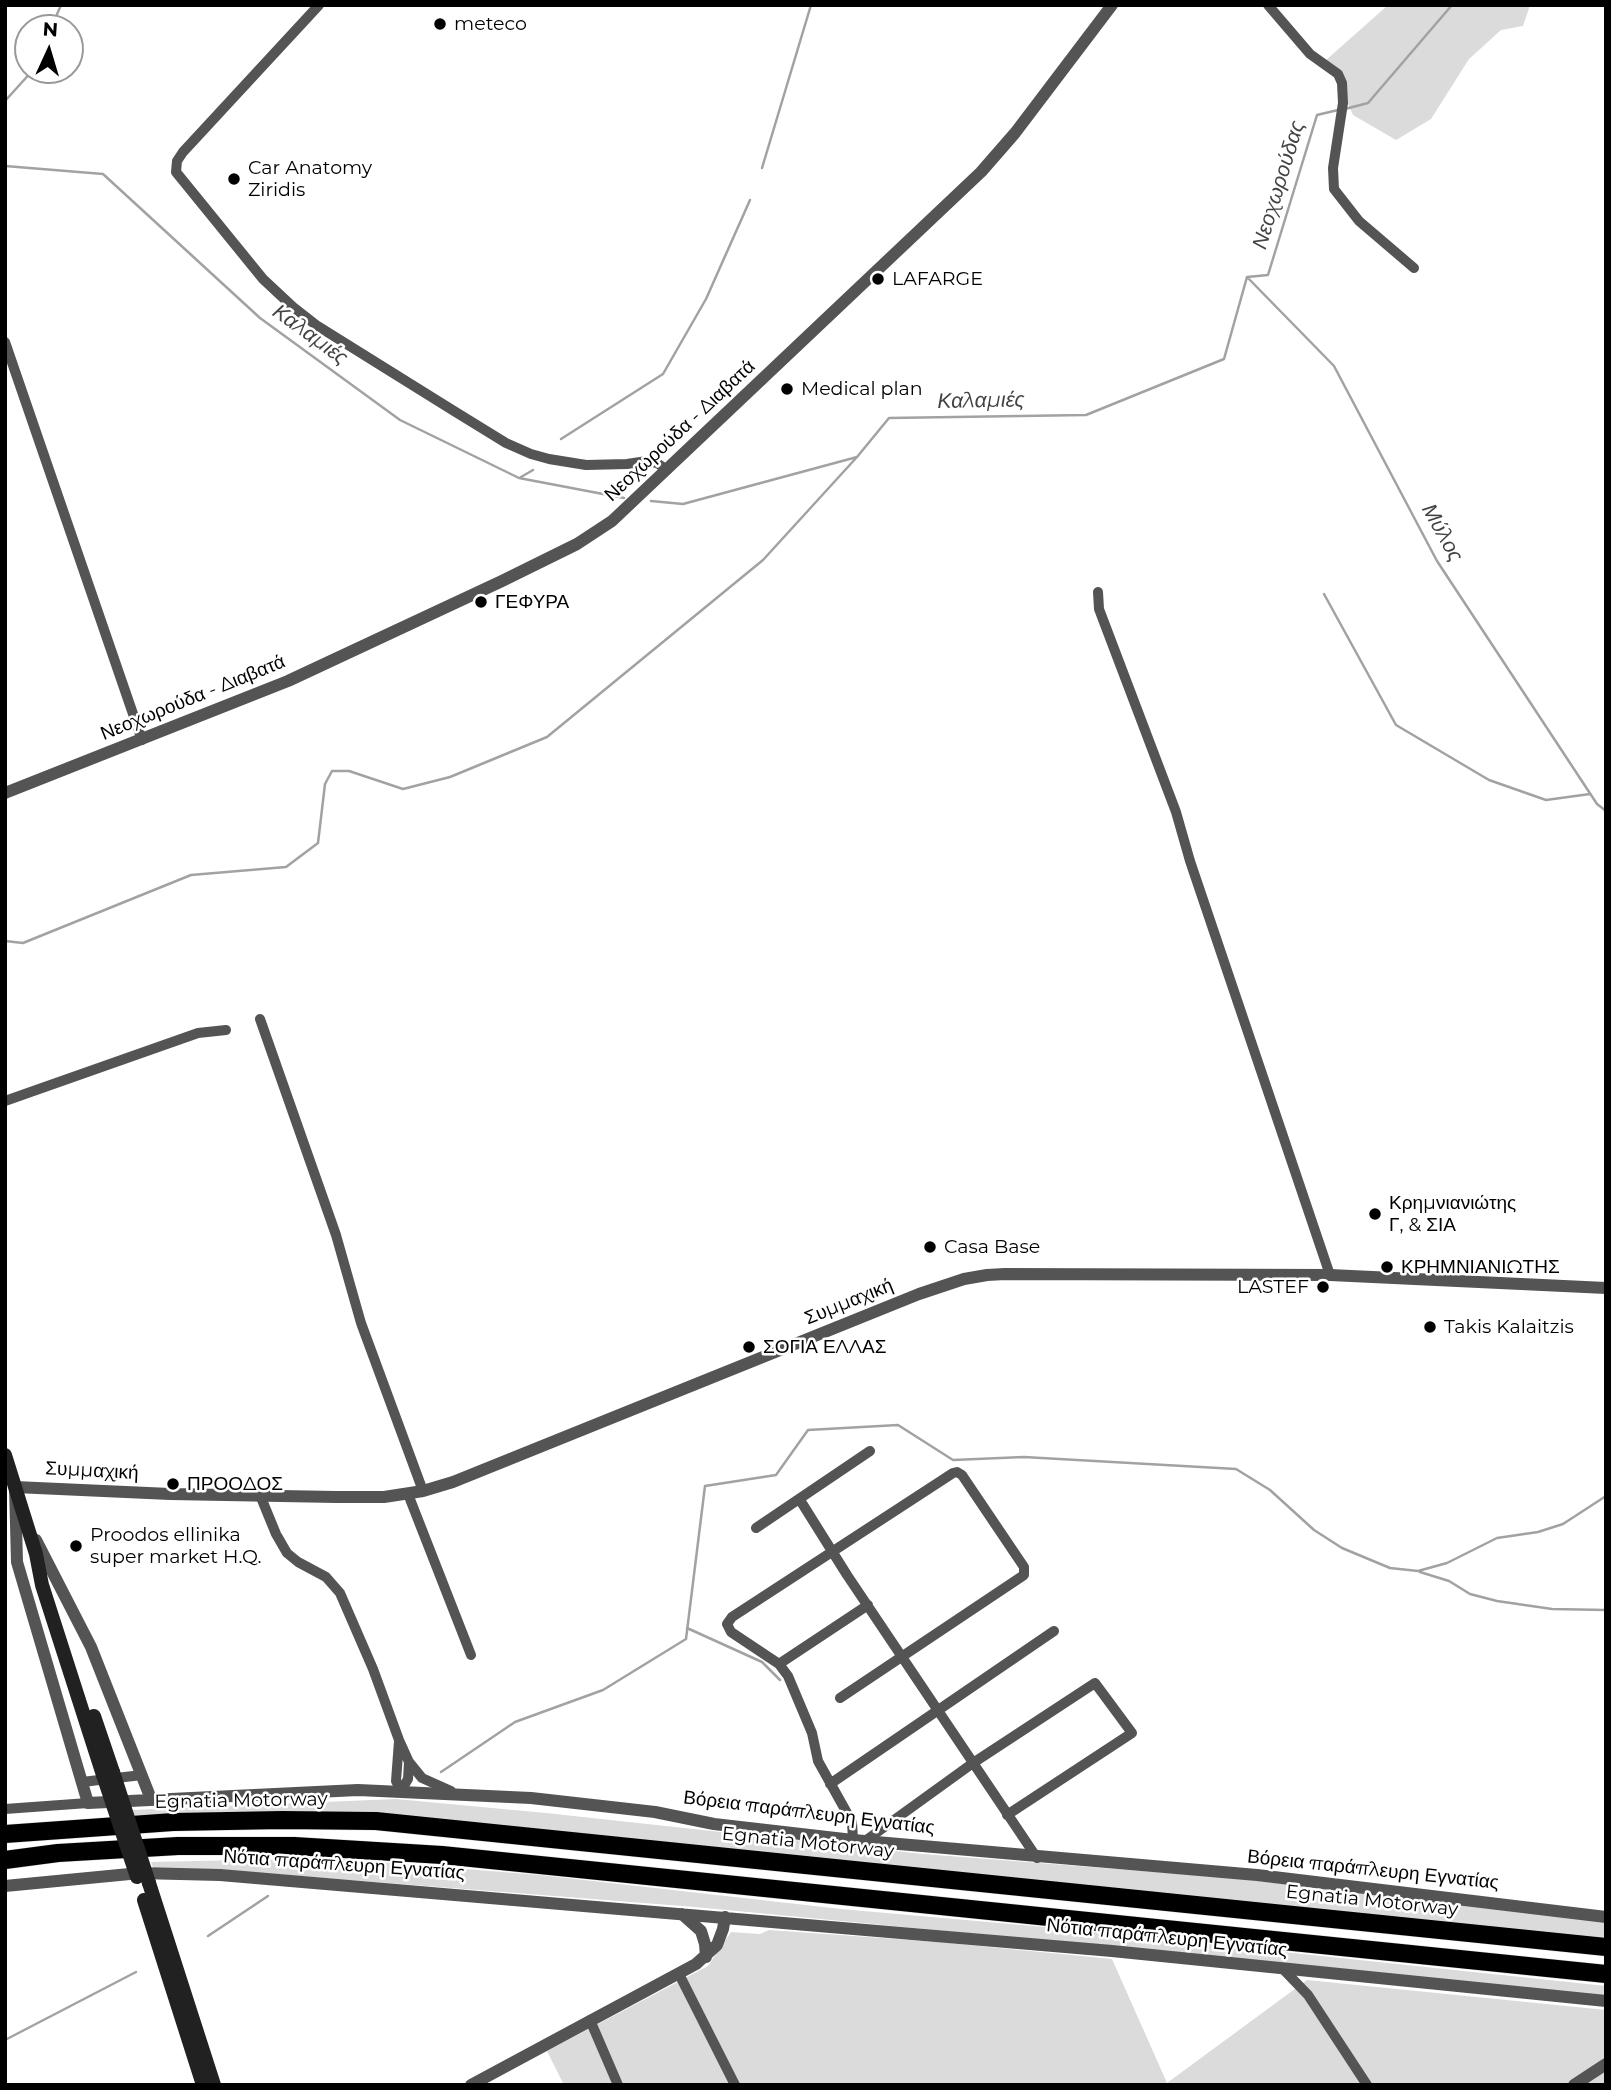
<!DOCTYPE html>
<html>
<head>
<meta charset="utf-8">
<style>
	body { margin:0 }
	#map { position:relative; width:1611px; height:2090px; overflow:hidden; background:#fff; font-family:Montserrat,sans-serif }
	canvas { display:block }
	.frame { position:absolute; inset:0; border:7px solid #000; pointer-events:none }
	.north { position:absolute; left:14px; top:14px; width:70px; height:70px; box-sizing:border-box; background:#fff; border:2px solid #999; border-radius:50%; rotate:4deg; font-size:19px; font-weight:700; line-height:28px; text-align:center; color:#000 }
	.north::after { content:''; display:block; margin:auto; width:24px; height:32px; background:#000; clip-path:polygon(50% 0,100% 100%,50% 72%,0 100%) }
</style>
</head>
<body>
<div id="map">
<canvas width="1611" height="2090"></canvas>
<div class="frame"></div>
<div class="north">N</div>
</div>
<script>
const c = document.querySelector('canvas').getContext('2d');
c.lineJoin = 'round';
function paint(path, color) { c.fillStyle = color; c.fill(path, 'evenodd'); }
const shape = rows => new Path2D(rows.map(r => 'M' + r).join(''));
function stroke(path, color, width, dash) { c.strokeStyle = color; c.lineWidth = width; c.lineCap = dash ? 'butt' : 'round'; c.setLineDash(dash || []); c.stroke(path); }
function write(font, color, halo, rows, align = 'center') {
  c.font = font + ' Montserrat,sans-serif'; c.lineWidth = 5; c.setLineDash([]); c.textBaseline = 'middle'; c.strokeStyle = halo; c.fillStyle = color; for (const [text, x, y, turn = 0] of rows) {
    c.save(); c.translate(x, y); c.rotate((+turn || 0) * Math.PI / 180); c.textAlign = isNaN(turn) ? turn : align; if (halo) c.strokeText(text, 0, 0); c.fillText(text, 0, 0); c.restore();
  }
}
const green = shape([
	[1388,5,1530,5,1523,26,1501,30,1469,59,1431,119,1396,140,1353,115,1346,99,1342,74,1325,61],
	[396,1799,546,1813,923,1854,1232,1878,1606,1922,1606,1938,392,1814,135,1819,132,1810],
	[329,1858,540,1875,841,1909,1056,1928,1606,1986,1606,1997,1344,1969,695,1907,209,1869,154,1870,151,1862],
	[769,1930,938,1942,1112,1959,1167,2083,1307,1980,1606,2010,1606,2085,564,2085,547,2051,708,1966,731,1932,760,1934]
]);
const stream = shape([
	[51,28,61,5],
	[5,101,33,70],
	[1345,109,1368,103,1452,5],
	[5,166,103,174,260,318,400,420,519,478,624,498],
	[762,168,811,5],
	[1247,277,1334,366,1437,561,1597,804,1606,811],
	[561,439,663,374,706,299,750,200],
	[521,477,533,470],
	[651,501,683,504,857,457],
	[1324,594,1396,725,1489,780,1546,800,1590,794],
	[5,941,23,943,191,875,286,867,318,843,325,784,332,771,349,771,403,789,450,777,547,737,763,560,857,457,889,418,1086,415,1224,359,1247,277,1268,275,1317,115,1338,110],
	[1420,1572,1449,1581,1470,1594,1497,1601,1552,1609,1606,1610],
	[687,1628,762,1662,780,1680],
	[441,1772,515,1722,603,1690,686,1639,705,1486,776,1475,808,1430,898,1425,953,1460,1024,1457,1236,1469,1270,1490,1314,1530,1342,1548,1390,1568,1418,1571,1447,1563,1497,1538,1538,1532,1563,1524,1606,1496],
	[208,1936,268,1896],
	[5,2040,136,1972]
]);
const minor = shape([
	[319,5,183,152,177,161,176,172,263,279,293,307,316,325,454,411,506,443,531,454,549,459,586,465,627,464,647,461,657,463,667,470],
	[1268,5,1310,54,1338,74,1342,83,1343,103,1333,168,1334,189,1359,221,1414,268],
	[5,342,142,740],
	[1098,592,1099,609,1176,812,1190,861,1330,1275],
	[260,1019,336,1235,361,1323,423,1491],
	[5,1101,198,1033,226,1030],
	[408,1494,471,1655],
	[260,1495,276,1534,287,1553,298,1562,326,1577,340,1593,373,1669,399,1740,409,1762,422,1778,451,1791],
	[800,1500,847,1575,1037,1858],
	[756,1528,870,1451],
	[779,1664,868,1605],
	[840,1698,1024,1575,1024,1567,962,1475,957,1472,953,1473,732,1617,727,1624,731,1632,779,1664,788,1676,812,1733,818,1761,852,1822,853,1840],
	[399,1741,396,1781,401,1791],
	[82,1782,142,1775],
	[830,1784,1054,1631],
	[401,1791,408,1779,409,1762],
	[5,1809,88,1803],
	[865,1841,973,1763,1095,1683,1132,1733,1007,1815],
	[1282,1968,1308,1995,1367,2085],
	[679,1974,735,2085],
	[590,2020,618,2085]
]);
const tertiary = shape([
	[5,793,288,681,502,581,577,544,612,521,981,172,1015,133,1112,5],
	[1606,1288,1330,1275,1005,1274,987,1275,964,1279,919,1294,453,1482,423,1491,384,1497,336,1497,170,1494,15,1487,17,1562,88,1803,358,1790,531,1798,655,1812,714,1824,853,1840,1257,1875,1606,1917],
	[36,1540,91,1647,151,1799],
	[5,1886,140,1873,220,1875,1112,1951,1606,2001],
	[682,1914,701,1931,705,1944,706,1957],
	[471,2085,696,1964,717,1945,723,1929,725,1917],
	[1574,2085,1606,2064]
]);
const secondary = shape([
	[5,1455,36,1554,42,1585,103,1775],
	[94,1716,113,1772],
	[149,1883,214,2085],
	[144,1900,203,2085]
]);
const motorway = shape([
	[5,1834,173,1822,282,1820,376,1821,1606,1947],
	[5,1860,58,1853,178,1846,294,1846,442,1855,1606,1974]
]);
const secondaryBridge = shape([
	[113,1772,149,1883],
	[103,1775,137,1877]
]);
const markers = [
	[440,24,7,"#000"],
	[234,179,7,"#000"],
	[878,279,7,"#000"],
	[787,389,7,"#000"],
	[481,602,7,"#000"],
	[1375,1214,7,"#000"],
	[930,1247,7,"#000"],
	[1387,1267,7,"#000"],
	[1323,1287,7,"#000"],
	[1430,1327,7,"#000"],
	[749,1347,7,"#000"],
	[173,1484,7,"#000"],
	[76,1546,7,"#000"]
];
const poiNames = [
	["meteco",454,24],
	["Car Anatomy",248,168],
	["Ziridis",248,190],
	["LAFARGE",892,279],
	["Medical plan",801,389],
	["ΓΕΦΥΡΑ",495,602],
	["Κρημνιανιώτης",1389,1203],
	["Γ, & ΣΙΑ",1389,1225],
	["Casa Base",944,1247],
	["ΚΡΗΜΝΙΑΝΙΩΤΗΣ",1401,1267],
	["LASTEF",1309,1287,"right"],
	["Takis Kalaitzis",1444,1327],
	["ΣΟΓΙΑ ΕΛΛΑΣ",763,1347],
	["ΠΡΟΟΔΟΣ",187,1484],
	["Proodos ellinika",90,1535],
	["super market H.Q.",90,1557]
];
const streetNames = [
	["Νεοχωρούδα - Διαβατά",680,431,-43],
	["Νεοχωρούδα - Διαβατά",193,698,-22],
	["Συμμαχική",849,1302,-22],
	["Συμμαχική",92,1471,3],
	["Egnatia Motorway",241,1801,-1],
	["Βόρεια παράπλευρη Εγνατίας",809,1813,7],
	["Egnatia Motorway",808,1843,6],
	["Νότια παράπλευρη Εγνατίας",344,1865,4],
	["Βόρεια παράπλευρη Εγνατίας",1373,1870,6],
	["Egnatia Motorway",1372,1901,6],
	["Νότια παράπλευρη Εγνατίας",1167,1938,6]
];
const waterNames = [
	["Νεοχωρούδας",1279,185,-73],
	["Καλαμιές",310,335,36],
	["Καλαμιές",981,401,-1],
	["Μύλος",1442,533,61]
];
paint(green, '#dbdbdb');
stroke(stream, '#a2a2a2', 2.5);
stroke(motorway, '#dbdbdb', 19);
stroke(minor, '#545454', 10);
stroke(tertiary, '#545454', 12);
stroke(secondary, '#212121', 14);
stroke(motorway, '#000', 18);
stroke(secondaryBridge, '#212121', 14);
for (const [x, y, r, color] of markers) { const dot = new Path2D(); dot.arc(x, y, r, 0, 2 * Math.PI); c.fillStyle = color; c.fill(dot); stroke(dot, '#fff', 2.5); }
write('19px', '#000', '#fff', poiNames, 'left');
write('19px', '#000', '#fff', streetNames);
write('italic 21px', '#434343', '#fff', waterNames);
</script>
</body>
</html>
